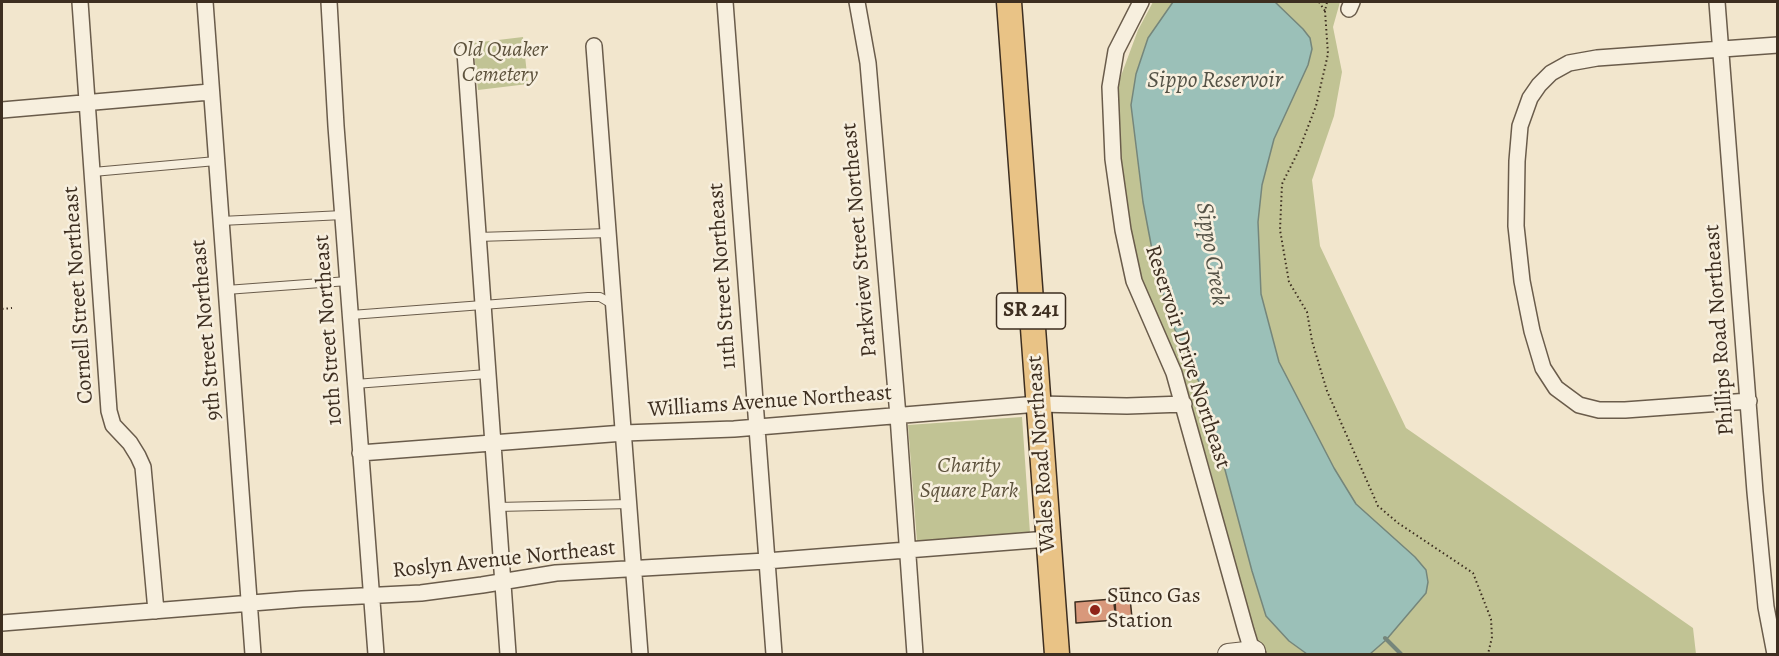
<!DOCTYPE html>
<html>
<head>
<meta charset="utf-8">
<style>
	body { margin:0 }
	#map { position:relative; width:1779px; height:656px; overflow:hidden; background:#f2e6cd; font-family:Alegreya,serif }
	canvas { display:block }
	.frame { position:absolute; inset:0; border:3px solid #3d2e20; pointer-events:none }
</style>
</head>
<body>
<div id="map">
<canvas width="1779" height="656"></canvas>
<div class="frame"></div>
</div>
<script>
const c = document.querySelector('canvas').getContext('2d');
c.lineJoin = 'round';
function paint(path, color) { c.fillStyle = color; c.fill(path, 'evenodd'); }
const shape = rows => new Path2D(rows.map(r => 'M' + r).join(''));
function stroke(path, color, width, dash) { c.strokeStyle = color; c.lineWidth = width; c.lineCap = dash ? 'butt' : 'round'; c.setLineDash(dash || []); c.stroke(path); }
function write(font, color, halo, rows, align = 'center') {
  c.font = font + ' Alegreya,serif'; c.lineWidth = 5; c.setLineDash([]); c.textBaseline = 'middle'; c.strokeStyle = halo; c.fillStyle = color; for (const [text, x, y, turn = 0] of rows) {
    c.save(); c.translate(x, y); c.rotate((+turn || 0) * Math.PI / 180); c.textAlign = isNaN(turn) ? turn : align; if (halo) c.strokeText(text, 0, 0); c.fillText(text, 0, 0); c.restore();
  }
}
const green = shape([
	[1153,2,1340,2,1333,27,1342,72,1334,116,1312,180,1320,246,1406,428,1693,628,1696,654,1268,654,1255,638,1211,473,1184,381,1141,285,1131,236,1119,163,1115,92,1138,30],
	[523,37,528,84,478,90,473,43],
	[1022,417,1030,533,917,542,908,425]
]);
const water = shape([
	[1173,2,1275,2,1303,29,1310,38,1312,49,1308,65,1274,139,1262,185,1258,222,1261,294,1279,362,1334,468,1356,504,1415,557,1426,570,1428,582,1426,593,1386,640,1370,654,1307,654,1289,641,1266,616,1252,571,1205,395,1169,317,1154,260,1143,202,1131,105,1136,74,1148,38,1173,2]
]);
const stream = shape([
	[1385,638,1401,654]
]);
const building = shape([
	[1129,588,1132,618,1116,619,1112,589,1129,588],
	[1113,599,1115,599,1116,620,1076,623,1075,602,1113,599]
]);
const path = shape([
	[1319,2,1325,11,1327,2],
	[1325,11,1328,54,1316,106,1299,150,1282,184,1280,230,1289,282,1307,312,1312,341,1327,391,1378,506,1398,523,1473,573,1491,619,1492,637,1488,654],
	[2,309,12,308]
]);
const service = shape([
	[93,172,216,161],
	[221,221,343,215],
	[477,237,609,233],
	[226,290,348,281],
	[351,315,588,297,600,297,612,304],
	[355,384,487,374],
	[497,507,630,504]
]);
const minor = shape([
	[80,2,109,411,113,425,130,443,138,456,143,467,156,611],
	[205,2,253,654],
	[329,2,336,126,376,654],
	[725,2,774,654],
	[857,2,868,63,898,416,915,654],
	[1141,2,1116,51,1110,87,1113,159,1123,230,1134,281,1174,373,1246,631,1250,644,1258,654],
	[1717,2,1755,492,1766,607,1775,654],
	[1349,9,1352,2],
	[594,46,640,654],
	[465,52,508,654],
	[2,110,210,92],
	[1749,401,1625,410,1599,410,1579,405,1556,388,1543,368,1532,331,1522,281,1516,226,1517,161,1520,126,1530,98,1539,85,1551,73,1569,63,1597,58,1778,45],
	[360,453,624,433,734,429,1038,404,1127,406,1184,404],
	[2,623,302,599,421,593,482,585,556,573,766,561,1048,539]
]);
const tertiary = shape([
	[1228,654,1255,651]
]);
const primary = shape([
	[1009,2,1057,654]
]);
const markers = [
	[1095,610,6,"#8f2418"]
];
const shields = [
	[1031,311,69]
];
const shieldNames = [
	["SR 241",1031,311]
];
const parkNames = [
	["Old Quaker",500,51],
	["Cemetery",500,76],
	["Charity",969,467],
	["Square Park",969,492]
];
const streetNames = [
	["Parkview Street Northeast",860,240,-95],
	["11th Street Northeast",723,276,-94],
	["Cornell Street Northeast",79,295,-94],
	["9th Street Northeast",207,330,-95],
	["10th Street Northeast",329,330,-94],
	["Phillips Road Northeast",1720,330,-94],
	["Reservoir Drive Northeast",1187,357,72],
	["Williams Avenue Northeast",770,402,-4],
	["Wales Road Northeast",1042,454,-94],
	["Roslyn Avenue Northeast",504,560,-6]
];
const poiNames = [
	["Sunco Gas",1107,597],
	["Station",1107,622]
];
const waterNames = [
	["Sippo Reservoir",1215,81],
	["Sippo Creek",1211,254,81]
];
paint(green, '#c1c394');
paint(water, '#9bc0b8');
stroke(water, '#75867b', 1.5);
stroke(stream, '#75867b', 4);
paint(building, '#d8987b');
stroke(building, '#3d2e20', 1.5);
stroke(service, '#6a5c4b', 10);
stroke(minor, '#6a5c4b', 18);
stroke(tertiary, '#6a5c4b', 22);
stroke(primary, '#3d2e20', 27);
stroke(path, '#3d2e20', 2, [1.5, 3]);
stroke(service, '#f7efde', 8);
stroke(minor, '#f7efde', 15);
stroke(tertiary, '#f7efde', 20);
stroke(primary, '#e9c386', 24);
for (const [x, y, r, color] of markers) { const dot = new Path2D(); dot.arc(x, y, r, 0, 2 * Math.PI); c.fillStyle = color; c.fill(dot); stroke(dot, '#f7efde', 2); }
for (const [x, y, w] of shields) { const box = new Path2D(); box.roundRect(x - w / 2, y - 18, w, 36, 4.5); c.fillStyle = '#f7efde'; c.fill(box); stroke(box, '#3d2e20', 1.5); }
write('bold 21px', '#3d2e20', null, shieldNames);
write('italic 22px', '#5e533d', '#f7efde', parkNames);
write('22px', '#3d2e20', '#f7efde', streetNames);
write('22px', '#3d2e20', '#f7efde', poiNames, 'left');
write('italic 24px', '#545246', '#f7efde', waterNames);
</script>
</body>
</html>
